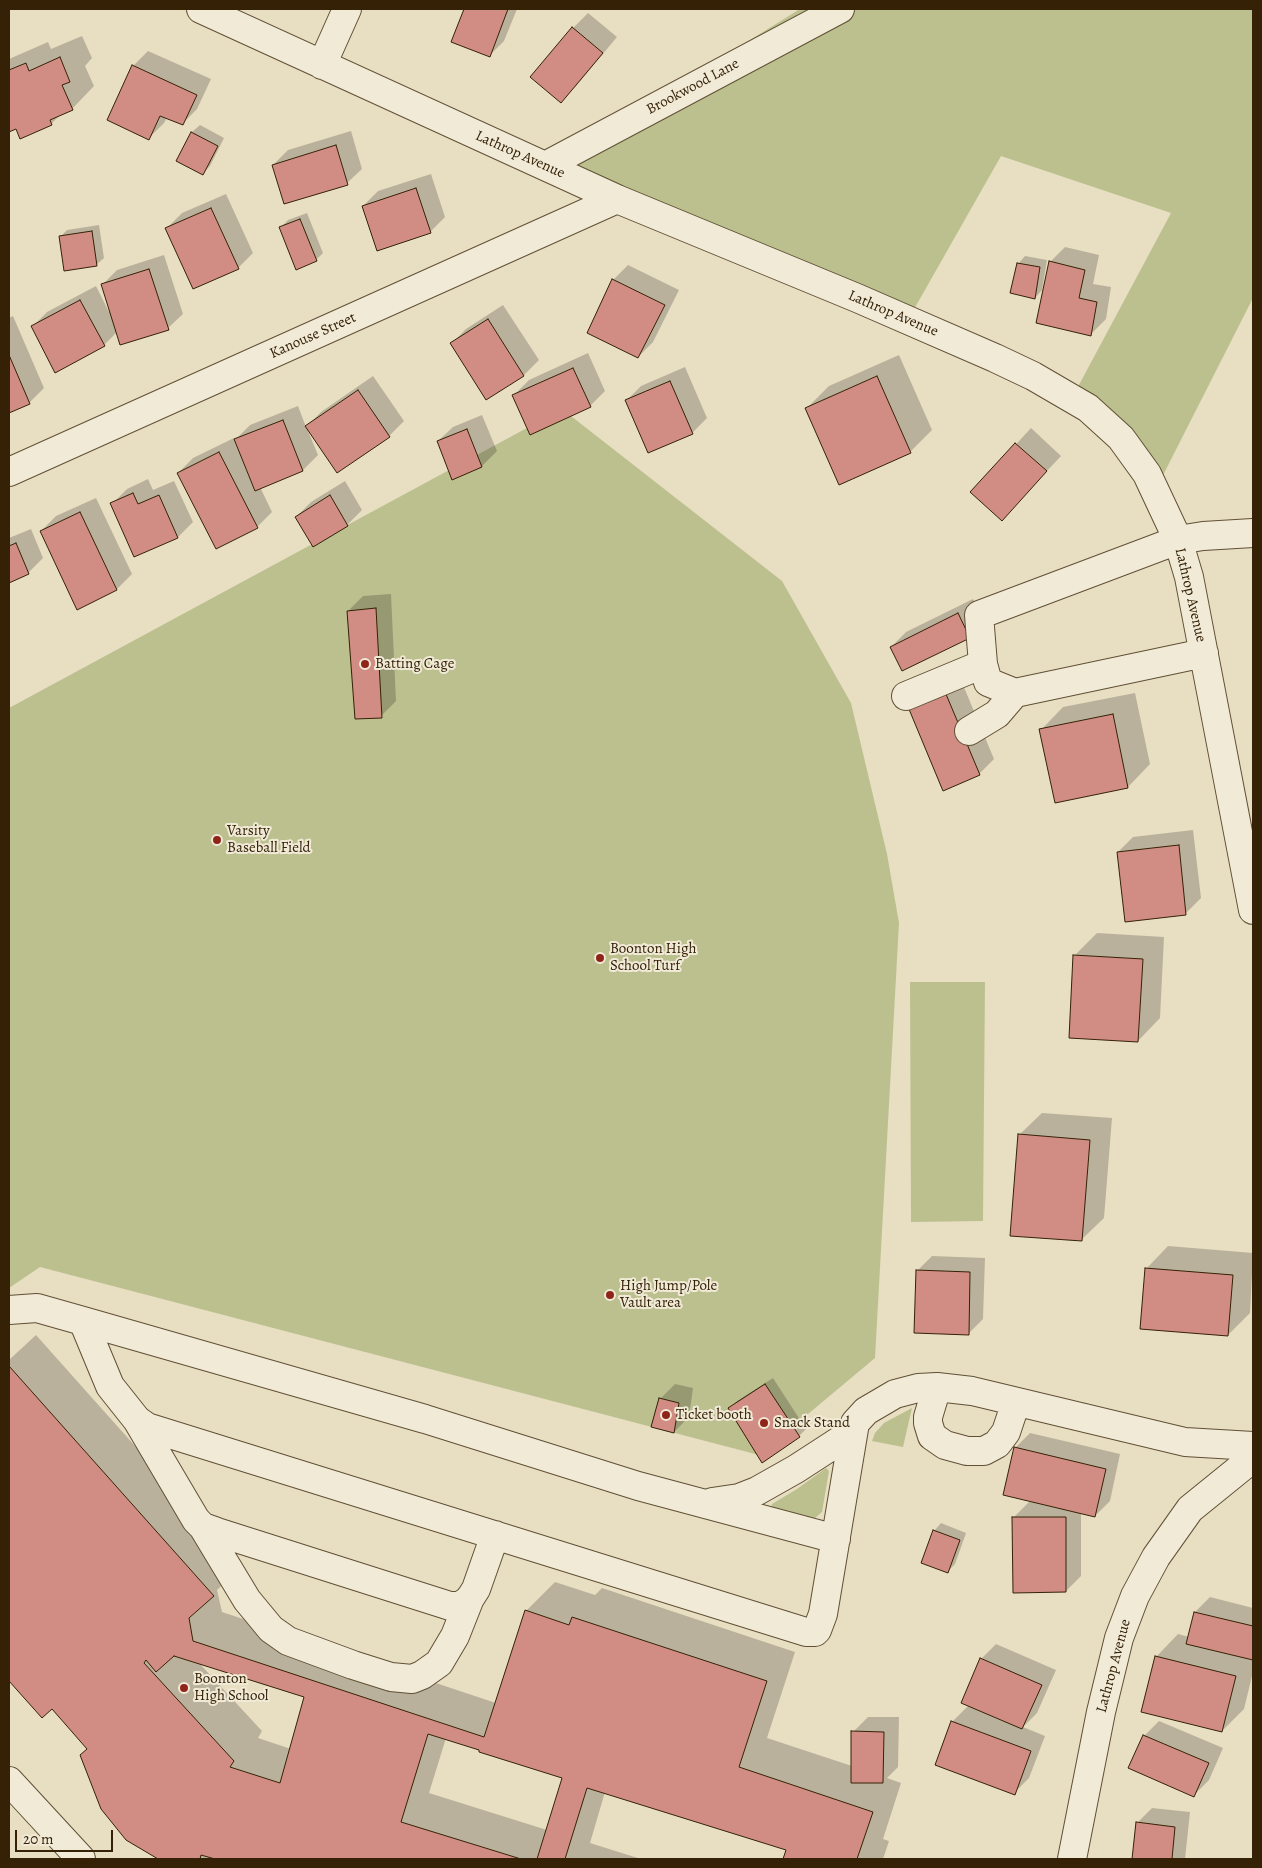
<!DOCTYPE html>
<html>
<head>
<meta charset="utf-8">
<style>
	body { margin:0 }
	#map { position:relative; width:1262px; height:1868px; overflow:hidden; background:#e8dec2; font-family:Alegreya,serif }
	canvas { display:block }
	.frame { position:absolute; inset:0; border:10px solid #342106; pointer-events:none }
	.scale { position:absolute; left:15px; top:1830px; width:98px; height:22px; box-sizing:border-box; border:2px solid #342106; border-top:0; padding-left:6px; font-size:15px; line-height:18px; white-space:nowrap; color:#342106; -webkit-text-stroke:4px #f0ead7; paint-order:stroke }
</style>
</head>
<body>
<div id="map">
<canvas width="1262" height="1868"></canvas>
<div class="frame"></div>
<div class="scale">20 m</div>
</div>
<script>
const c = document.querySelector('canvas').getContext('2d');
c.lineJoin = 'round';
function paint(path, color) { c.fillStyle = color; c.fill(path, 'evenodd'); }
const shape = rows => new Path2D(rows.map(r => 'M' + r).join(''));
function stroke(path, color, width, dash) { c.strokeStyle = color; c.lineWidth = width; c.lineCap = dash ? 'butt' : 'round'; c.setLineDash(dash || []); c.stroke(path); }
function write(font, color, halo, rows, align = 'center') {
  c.font = font + ' Alegreya,serif'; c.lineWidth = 4; c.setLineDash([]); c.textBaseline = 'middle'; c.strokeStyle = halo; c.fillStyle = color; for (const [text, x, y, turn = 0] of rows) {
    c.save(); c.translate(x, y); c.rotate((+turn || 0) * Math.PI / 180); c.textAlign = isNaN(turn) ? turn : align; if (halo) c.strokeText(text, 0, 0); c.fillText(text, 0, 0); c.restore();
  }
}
const green = shape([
	[800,9,1253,9,1253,298,1156,489,1072,398,1171,213,1001,156,909,318,550,164],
	[562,409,782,581,851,703,887,854,899,923,875,1358,759,1455,40,1267,9,1288,9,708],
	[910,982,985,982,983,1221,911,1222],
	[912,1408,903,1447,872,1441,875,1433,884,1423],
	[826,1468,829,1471,822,1512,815,1518,813,1519,771,1508,772,1504,797,1489]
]);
const shadow = shape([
	[465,9,517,9,504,41,489,56,452,42],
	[588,13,617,37,576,86,561,101,573,28],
	[82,36,92,58,85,66,94,86,72,109,62,113,51,124,16,127,9,131,9,59,48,42,51,49],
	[148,51,211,79,197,109,182,124,167,117,164,123,149,138,133,66],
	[200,125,224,138,210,166,203,173,178,160,192,132],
	[351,131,362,169,347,183,273,165,288,150],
	[431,174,445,217,430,232,363,206,378,191],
	[226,194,253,253,238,268,167,228,182,213],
	[307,213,323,253,316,260,281,227,288,220],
	[99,225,104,258,96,265,60,237,67,230],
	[1065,247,1099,255,1093,284,1111,287,1106,319,1091,334,1050,262],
	[164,255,183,314,168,328,117,332,104,345,32,327,47,312,96,286,109,312,111,311,102,285,117,270],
	[1025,256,1047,260,1042,290,1035,298,1018,264],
	[628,265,679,290,653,342,638,357,613,280],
	[503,305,539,360,524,375,486,399,451,344,466,329],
	[13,316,44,388,29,403,9,412,9,318],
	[588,353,605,391,590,406,514,395,529,380],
	[899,355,932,430,910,452,807,408,829,386],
	[685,367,707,418,692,433,626,401,641,386],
	[373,376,404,421,389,436,308,431,318,455,303,470,260,487,272,512,257,527,178,473,193,458,234,438,235,440,250,425,298,406,306,427,321,412],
	[482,415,497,451,482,466,438,441,453,427],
	[1031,428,1061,456,1002,519,972,492],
	[148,479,153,490,174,481,193,522,178,537,135,556,112,504,127,489],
	[345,481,362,510,347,525,314,545,296,517,311,502],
	[96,498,132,574,117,589,41,531,56,516],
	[31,529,43,558,28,573,9,581,9,538],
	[391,594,396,701,381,716,348,611,363,596],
	[973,599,984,622,902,669,891,647,906,632],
	[958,673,994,759,979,774,907,703],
	[1135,693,1150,764,1128,787,1056,802,1041,730,1063,707],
	[1193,830,1201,898,1186,913,1126,920,1118,852,1133,837],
	[1097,933,1164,937,1160,1018,1138,1041,1074,956],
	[1042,1113,1112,1118,1104,1218,1081,1240,1019,1135],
	[1168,1246,1253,1253,1250,1313,1228,1335,1146,1269],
	[932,1256,985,1258,983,1319,968,1334,917,1271],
	[36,1335,242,1566,217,1590,222,1612,496,1703,526,1611,555,1582,595,1595,602,1588,795,1652,767,1738,852,1766,853,1732,868,1717,899,1717,898,1767,887,1778,901,1783,883,1839,889,1841,883,1859,784,1859,787,1849,605,1792,590,1843,641,1859,219,1859,212,1857,210,1859,160,1859,126,1839,89,1748,52,1707,42,1716,9,1679,9,1360],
	[199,1663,306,1696,291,1749,258,1738,262,1731],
	[446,1738,563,1777,547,1830,429,1793],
	[773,1378,806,1429,799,1436,730,1408,737,1401],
	[675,1384,693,1388,689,1417,674,1432,660,1399],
	[1030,1433,1120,1454,1110,1501,1095,1516,1081,1513,1081,1576,1066,1591,1014,1517,1029,1502,1034,1502,1015,1448],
	[941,1523,966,1533,955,1564,948,1571,934,1531],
	[1210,1597,1253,1608,1253,1672,1244,1709,1222,1731,1156,1657,1178,1634,1189,1637,1195,1612],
	[996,1644,1056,1670,1037,1713,1023,1727,1045,1736,1029,1778,1014,1793,952,1722,969,1705,981,1659],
	[1159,1721,1223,1748,1209,1780,1194,1795,1144,1736],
	[1152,1808,1190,1812,1185,1859,1133,1859,1137,1823]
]);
const building = shape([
	[464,9,508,9,490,57,451,42,464,9],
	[572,27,603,53,561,103,530,77,572,27],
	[60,57,70,82,62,85,73,110,50,120,52,125,20,139,16,129,9,132,9,70,26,63,29,71,60,57],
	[132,65,197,95,183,125,160,116,149,140,107,120,132,65],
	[191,132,218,146,203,175,176,161,191,132],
	[336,145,348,185,284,204,272,165,336,145],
	[416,188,431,233,377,251,362,206,416,188],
	[211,208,239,269,193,289,165,228,211,208],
	[300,219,317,261,296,270,279,227,300,219],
	[92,231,97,266,64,271,59,236,92,231],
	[1049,261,1085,270,1079,298,1097,302,1091,336,1036,323,1049,261],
	[1017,263,1040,267,1035,299,1010,293,1017,263],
	[149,269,169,330,120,345,101,284,149,269],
	[612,279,665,305,638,358,587,333,612,279],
	[80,300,105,346,55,373,31,326,80,300],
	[488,319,524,376,486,400,450,343,488,319],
	[9,355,30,404,9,413,9,355],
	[573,368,591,407,530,435,512,395,573,368],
	[877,376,911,453,839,485,805,408,877,376],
	[670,381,693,434,648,453,625,400,670,381],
	[358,390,390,437,337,473,305,426,358,390],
	[283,420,303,471,255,491,234,439,283,420],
	[467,429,482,467,452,480,437,441,467,429],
	[1015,443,1047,471,1002,521,970,492,1015,443],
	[219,452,258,528,216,549,177,473,219,452],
	[133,493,138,504,159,495,178,538,134,557,110,503,133,493],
	[330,495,348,526,313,547,295,517,330,495],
	[80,512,117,590,77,610,40,531,80,512],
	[16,543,29,574,9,583,9,546,16,543],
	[376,608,382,718,355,719,347,611,376,608],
	[958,613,970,638,902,671,890,647,958,613],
	[943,687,980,775,943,791,906,702,943,687],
	[1113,714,1128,788,1055,803,1039,729,1113,714],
	[1179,845,1186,915,1125,922,1117,852,1179,845],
	[1073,955,1143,959,1138,1042,1069,1038,1073,955],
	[1018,1134,1090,1140,1082,1241,1010,1236,1018,1134],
	[1145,1268,1233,1275,1228,1336,1140,1329,1145,1268],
	[916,1270,970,1272,969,1335,914,1333,916,1270],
	[9,1366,214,1596,189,1618,193,1641,484,1737,525,1610,569,1625,572,1617,767,1681,739,1767,873,1812,857,1859,783,1859,786,1850,587,1788,565,1859,537,1859,562,1778,479,1752,479,1750,428,1734,401,1822,521,1859,215,1859,201,1855,200,1859,158,1859,126,1840,101,1809,80,1755,87,1749,52,1709,42,1718,9,1681,9,1366],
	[174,1656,304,1697,280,1783,230,1767,234,1761,144,1663,146,1660,156,1672,174,1656],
	[765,1384,800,1437,762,1463,728,1408,765,1384],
	[659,1398,679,1403,674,1433,651,1427,659,1398],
	[1014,1447,1106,1469,1095,1517,1003,1495,1014,1447],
	[1012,1517,1066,1517,1066,1592,1013,1593,1012,1517],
	[933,1530,960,1540,948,1573,921,1563,933,1530],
	[1194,1612,1253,1626,1253,1660,1186,1644,1194,1612],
	[1155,1656,1236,1676,1222,1732,1141,1712,1155,1656],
	[980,1658,1042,1685,1022,1729,961,1703,980,1658],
	[951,1721,1031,1751,1015,1795,935,1765,951,1721],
	[851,1731,884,1732,883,1783,851,1783,851,1731],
	[1143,1735,1209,1763,1194,1797,1128,1768,1143,1735],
	[1136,1822,1175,1827,1172,1859,1132,1859,1136,1822]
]);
const minor = shape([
	[201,9,617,199,857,298,995,358,1033,376,1088,408,1121,438,1147,474,1178,540,1189,577,1253,910],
	[322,65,347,9],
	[545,166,840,9],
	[9,472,617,199],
	[1204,653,1015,693,988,682,983,664,979,615,1178,540,1203,536,1253,533],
	[906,696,983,664],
	[969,731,997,714,1015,693],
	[9,1310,37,1308,83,1321,425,1419,638,1486,836,1539],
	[83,1321,110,1386,137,1420,147,1427,806,1632,815,1632,817,1630,823,1614,855,1423,866,1411,895,1394,918,1388,937,1387,972,1391,1185,1442,1253,1446],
	[937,1387,928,1417,928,1423,932,1436,945,1445,967,1451,984,1451,997,1444,1006,1432,1016,1402],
	[137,1420,196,1520,203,1527,217,1532,450,1606,460,1606,469,1600,476,1589,495,1535],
	[712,1502,739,1498,757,1491,796,1469,853,1432],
	[203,1527,247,1600,271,1629,288,1641,353,1665,391,1677,412,1679,422,1675,439,1663,455,1636,470,1598],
	[9,1781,81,1859],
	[1072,1859,1101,1712,1119,1638,1135,1596,1156,1557,1190,1509,1253,1458]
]);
const markers = [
	[365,664,5,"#8f2418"],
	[217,840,5,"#8f2418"],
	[600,958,5,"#8f2418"],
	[610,1295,5,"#8f2418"],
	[666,1415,5,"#8f2418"],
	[764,1423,5,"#8f2418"],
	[184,1688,5,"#8f2418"]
];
const streetNames = [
	["Brookwood Lane",693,87,-28],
	["Lathrop Avenue",520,155,24],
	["Lathrop Avenue",893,314,23],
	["Kanouse Street",313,336,-24],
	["Lathrop Avenue",1190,595,77],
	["Lathrop Avenue",1114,1666,-75]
];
const poiNames = [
	["Batting Cage",375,664],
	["Varsity",227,831],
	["Baseball Field",227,848],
	["Boonton High",610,949],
	["School Turf",610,966],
	["High Jump/Pole",620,1286],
	["Vault area",620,1303],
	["Ticket booth",676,1415],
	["Snack Stand",774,1423],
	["Boonton",194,1679],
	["High School",194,1696]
];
paint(green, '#bcc08f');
paint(shadow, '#0003');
paint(building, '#d18c83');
stroke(building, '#342106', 1);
stroke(minor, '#615035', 30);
stroke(minor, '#f0ead7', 28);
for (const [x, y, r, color] of markers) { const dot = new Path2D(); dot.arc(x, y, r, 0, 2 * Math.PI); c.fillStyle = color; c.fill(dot); stroke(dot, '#f0ead7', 2); }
write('15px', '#342106', '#f0ead7', streetNames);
write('15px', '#342106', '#f0ead7', poiNames, 'left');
</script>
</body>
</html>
